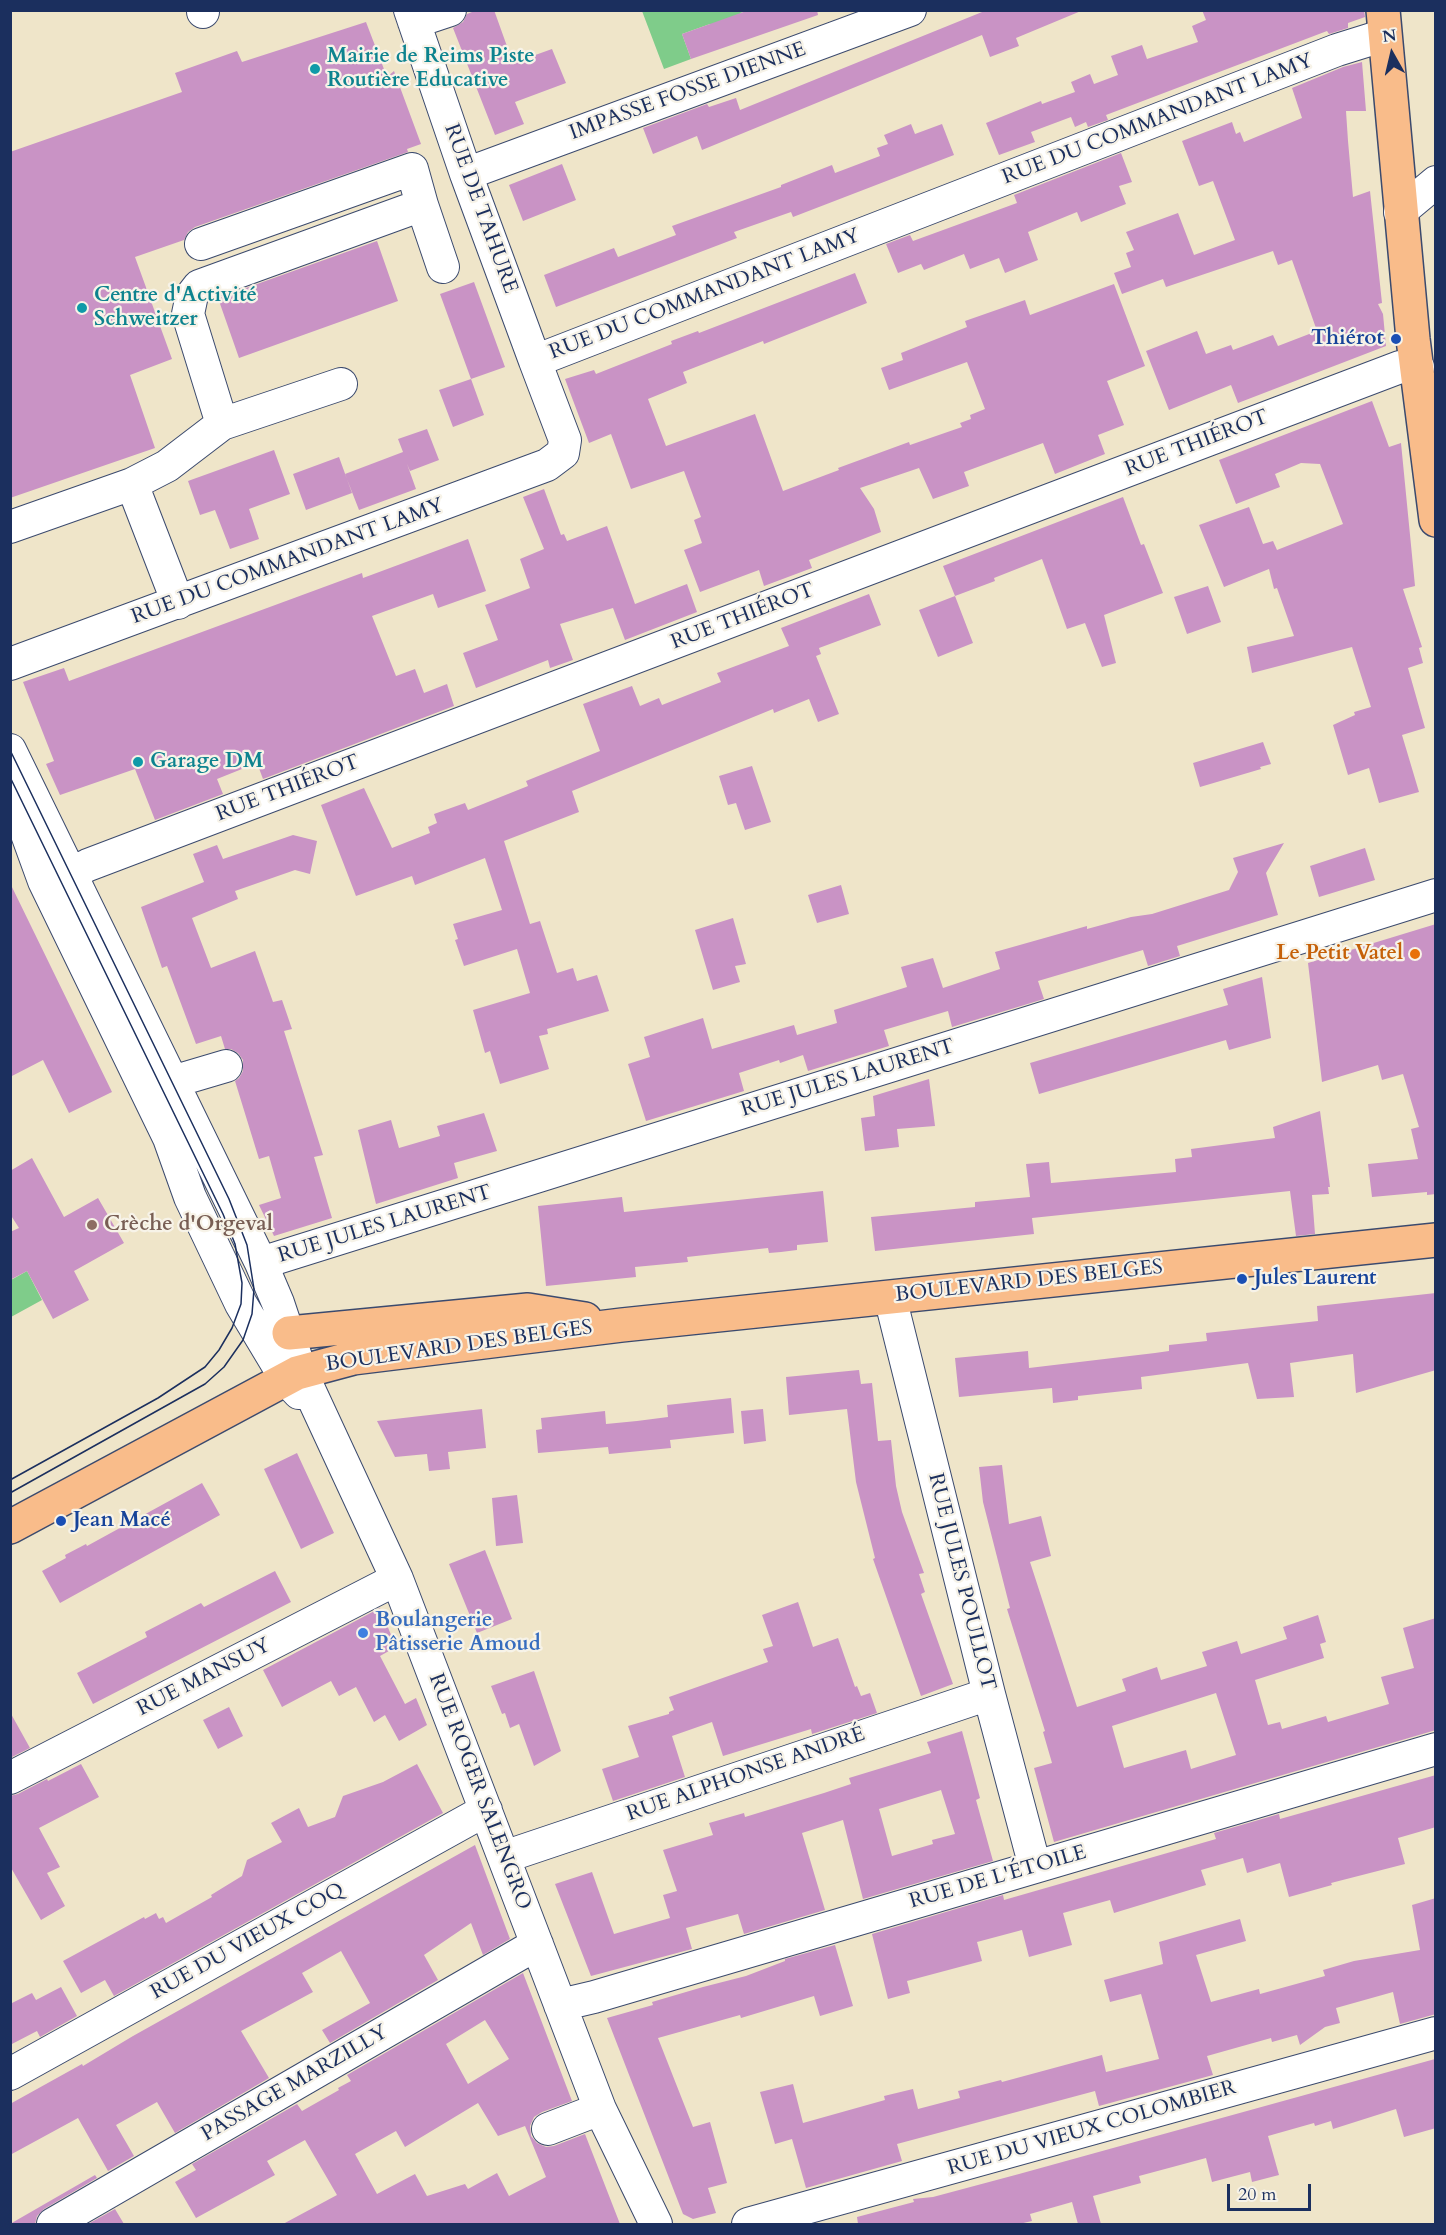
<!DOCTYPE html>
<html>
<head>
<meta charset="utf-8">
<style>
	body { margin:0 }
	#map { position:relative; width:1446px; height:2235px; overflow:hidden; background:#efe5c9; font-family:Cardo,serif }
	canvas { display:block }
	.frame { position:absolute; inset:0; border:12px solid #1b2f5e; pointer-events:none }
	.north { position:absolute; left:1362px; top:24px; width:60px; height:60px; -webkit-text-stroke:4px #f7f3e8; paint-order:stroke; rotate:352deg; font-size:16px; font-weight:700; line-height:24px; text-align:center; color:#1b2f5e }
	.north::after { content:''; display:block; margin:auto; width:21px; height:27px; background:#1b2f5e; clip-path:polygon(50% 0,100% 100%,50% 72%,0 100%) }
	.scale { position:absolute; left:1227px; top:2184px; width:84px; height:27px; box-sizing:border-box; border:3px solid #1b2f5e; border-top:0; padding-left:8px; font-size:18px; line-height:21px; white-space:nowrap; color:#1b2f5e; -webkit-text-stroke:4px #f7f3e8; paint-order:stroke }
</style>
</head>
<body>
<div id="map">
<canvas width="1446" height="2235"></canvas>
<div class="frame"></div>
<div class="north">N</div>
<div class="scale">20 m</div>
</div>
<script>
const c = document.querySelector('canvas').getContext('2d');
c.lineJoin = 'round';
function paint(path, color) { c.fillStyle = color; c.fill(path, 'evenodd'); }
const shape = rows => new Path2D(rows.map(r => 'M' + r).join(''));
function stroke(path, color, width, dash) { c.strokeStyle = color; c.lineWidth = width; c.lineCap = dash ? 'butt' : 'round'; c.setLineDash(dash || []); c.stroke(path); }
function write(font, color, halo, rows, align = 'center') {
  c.font = font + ' Cardo,serif'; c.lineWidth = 4.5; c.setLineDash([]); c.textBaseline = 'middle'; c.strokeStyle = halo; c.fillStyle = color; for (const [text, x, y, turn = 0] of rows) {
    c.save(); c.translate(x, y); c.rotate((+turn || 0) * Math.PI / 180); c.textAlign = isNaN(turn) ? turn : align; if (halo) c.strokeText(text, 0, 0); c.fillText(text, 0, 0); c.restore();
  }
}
const green = shape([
	[642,11,746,11,740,13,749,38,710,24,682,34,691,59,664,69],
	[27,1271,42,1300,11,1317,11,1280]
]);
const building = shape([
	[477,10,494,10,513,63,552,49,566,83,515,102,524,124,495,135,453,28,463,22,467,14],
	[749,10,817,10,818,15,691,59,682,34],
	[987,10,1081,11,1016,38,1019,46,990,57,982,35,702,150,697,136,653,154,643,128,707,104,709,107,736,98,740,110],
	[1202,10,1364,10,1365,17,1348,23,1348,28,1329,34,1327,31,1106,115,1108,120,1088,127,1086,122,1075,127,1071,117,1031,132,1035,142,999,155,986,123,1041,101,1042,104,1075,92,1071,82,1090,74,1094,84,1118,75,1111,56,1142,45,1147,59,1198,42,1192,26,1206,20],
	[366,22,387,77,394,71,421,144,407,149,408,152,195,227,188,232,184,240,135,257,172,359,130,375,155,448,10,498,10,152,182,92,175,73,237,51,242,62],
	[1362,62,1366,111,1346,111,1348,141,1353,197,1370,191,1382,303,1378,304,1383,314,1386,346,1238,403,1231,385,1169,410,1146,351,1197,331,1206,354,1231,345,1233,350,1273,335,1278,346,1317,331,1292,260,1278,265,1273,251,1166,287,1163,279,1122,294,1114,273,1131,267,1126,253,1134,250,1126,232,1178,213,1194,255,1235,240,1213,181,1199,186,1182,141,1232,122,1236,134,1240,132,1244,142,1302,118,1292,88,1343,67],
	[911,124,915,134,942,124,954,155,793,217,791,212,734,232,737,238,556,307,544,275,614,248,618,257,676,235,672,226,781,187,781,185,832,165,835,173,880,156,877,148,888,144,884,135],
	[1121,153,1132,182,1119,186,1126,204,1081,222,1077,212,1028,232,1038,260,1005,273,999,258,970,269,964,254,924,270,921,264,898,273,886,244,910,235,913,241,1017,203,1014,195],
	[562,164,576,200,523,221,509,185],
	[377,241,398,301,239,358,218,298],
	[855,273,867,303,764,344,763,341,683,372,687,383,648,399,666,446,755,414,783,491,839,470,838,468,909,442,910,445,962,427,960,423,971,419,970,415,985,409,967,362,889,390,881,368,903,360,901,353,967,327,965,321,1025,300,1030,315,1114,284,1145,366,1107,381,1124,425,1098,435,1105,454,1055,474,1043,443,964,472,969,486,933,499,919,468,860,488,874,509,881,532,809,560,812,568,764,586,759,570,700,592,684,550,702,543,694,520,701,517,684,471,631,489,611,434,589,443,565,379,594,370,596,374,672,344,671,341,698,331,699,333],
	[474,282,505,367,471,379,440,294],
	[471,379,484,415,453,427,439,390],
	[1372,401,1389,447,1401,443,1415,586,1403,589,1422,647,1419,648,1423,663,1408,668,1425,728,1402,735,1419,792,1379,803,1369,768,1348,775,1333,725,1355,715,1354,712,1371,707,1352,647,1252,673,1247,647,1294,636,1277,588,1274,589,1269,569,1224,587,1199,525,1249,507,1263,544,1273,541,1277,550,1343,524,1320,464,1301,463,1275,474,1280,487,1236,504,1219,460],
	[427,429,439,460,410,471,407,464,416,489,359,510,345,474,403,452,398,439],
	[274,450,290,494,249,509,259,539,230,549,215,510,200,515,188,481],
	[339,457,352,493,306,510,293,474],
	[544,489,561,535,564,534,567,541,607,526,635,604,687,584,697,612,625,640,613,608,560,624,573,660,550,668,548,660,476,688,463,653,498,640,485,605,530,588,520,559,544,549,523,497],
	[1123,497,1141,545,1144,544,1163,593,1104,615,1116,663,1102,667,1085,623,1067,629,1042,559,994,578,995,581,955,596,943,566],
	[468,539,486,591,438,608,433,594,372,616,396,676,415,669,424,693,447,684,454,706,263,779,257,763,217,779,223,794,155,820,135,769,60,795,46,764,54,761,23,682,64,668,69,681,362,573,363,578],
	[1208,586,1221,622,1187,634,1174,597],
	[869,594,881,625,819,648,821,654,816,656,839,714,818,722,809,699,774,713,773,709,572,791,579,812,504,841,530,924,540,921,557,973,573,968,577,981,597,975,609,1011,547,1029,548,1034,539,1036,549,1069,500,1084,490,1051,485,1053,473,1010,530,993,517,949,464,966,455,940,458,939,453,924,502,910,485,858,415,885,412,876,356,896,321,805,364,788,392,848,430,833,428,827,437,823,434,814,465,803,468,810,528,786,526,781,600,751,583,704,632,686,640,706,659,698,662,705,721,682,717,673,789,646,781,628],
	[955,596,973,643,938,657,919,610],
	[1263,742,1271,764,1260,767,1261,769,1200,787,1193,763],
	[752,766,771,822,745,830,736,803,728,805,719,776],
	[293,835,317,841,310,874,295,870,235,891,238,899,192,918,211,968,255,951,273,1002,282,1000,292,1029,284,1031,323,1155,314,1157,332,1218,274,1236,259,1205,281,1198,269,1156,259,1159,235,1081,239,1078,243,1071,243,1060,238,1053,231,1049,225,1049,221,1036,196,1044,167,966,162,968,141,907,204,882,193,854,217,845,223,859],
	[1284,843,1266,873,1278,915,1177,946,1180,956,1148,966,1143,950,1038,981,1044,999,952,1027,948,1011,884,1030,889,1046,808,1071,803,1055,780,1063,779,1060,739,1073,744,1091,646,1121,628,1064,650,1057,644,1037,703,1018,712,1049,794,1025,797,1035,837,1023,834,1010,907,987,901,967,933,958,943,988,1000,969,995,952,1087,926,1087,929,1131,917,1152,914,1229,890,1238,872,1233,858],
	[1365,848,1375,880,1319,897,1310,866],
	[10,883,112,1092,69,1113,43,1060,10,1077],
	[841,885,849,914,817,923,808,895],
	[733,918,746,964,735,966,740,982,713,990,695,930],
	[1436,924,1436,1194,1427,1195,1427,1192,1372,1197,1368,1164,1418,1159,1411,1129,1419,1127,1403,1074,1382,1080,1378,1065,1322,1082,1308,963],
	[1262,977,1271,1038,1229,1050,1226,1040,1039,1094,1030,1063,1228,1005,1223,989],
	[929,1079,935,1126,897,1129,899,1147,865,1151,861,1118,875,1116,873,1096],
	[1320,1111,1330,1187,1328,1187,1329,1194,1312,1195,1315,1234,1296,1236,1290,1191,1032,1218,1034,1234,875,1251,871,1217,975,1207,975,1202,1030,1197,1026,1164,1049,1162,1051,1183,1176,1172,1175,1159,1192,1157,1191,1149,1275,1138,1273,1127],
	[484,1113,497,1151,454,1163,458,1178,376,1204,358,1130,391,1120,399,1148,440,1136,437,1126],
	[32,1158,64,1217,98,1198,124,1243,74,1271,89,1300,53,1319,27,1271,10,1280,10,1232,19,1228,10,1214,10,1171],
	[823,1191,828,1242,797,1245,797,1250,781,1252,769,1253,768,1248,687,1257,688,1262,635,1267,636,1277,546,1286,538,1206,622,1197,624,1212],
	[1436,1293,1436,1370,1356,1393,1353,1354,1290,1363,1294,1397,1257,1399,1248,1363,1141,1377,1142,1389,1078,1396,1078,1400,1053,1403,1052,1388,959,1397,955,1358,1028,1351,1029,1368,1155,1353,1169,1351,1169,1345,1207,1341,1206,1333,1318,1321,1317,1306],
	[859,1370,861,1384,872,1383,878,1441,891,1440,896,1486,902,1512,924,1573,919,1574,925,1592,921,1594,953,1684,921,1696,873,1559,875,1558,856,1482,847,1409,789,1415,786,1377],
	[731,1398,734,1433,670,1440,671,1448,609,1454,608,1447,538,1453,536,1430,542,1429,541,1418,605,1411,606,1424,637,1421,668,1417,667,1405],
	[482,1409,486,1448,448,1452,450,1469,429,1471,427,1454,395,1457,377,1421],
	[763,1409,766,1441,744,1444,741,1411],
	[297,1453,334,1533,301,1549,264,1469],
	[1002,1465,1009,1524,1041,1516,1051,1556,1030,1562,1077,1707,1126,1691,1122,1679,1157,1667,1161,1680,1207,1666,1202,1652,1237,1641,1241,1654,1287,1639,1283,1627,1318,1615,1326,1642,1320,1644,1324,1658,1255,1680,1268,1725,1280,1722,1282,1729,1326,1716,1328,1722,1389,1704,1381,1677,1414,1668,1403,1628,1436,1618,1436,1730,1054,1842,1034,1768,1052,1763,1043,1732,1045,1731,1007,1609,1010,1608,983,1502,979,1467],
	[1216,1693,1236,1755,1191,1769,1186,1750,1124,1768,1112,1726],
	[202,1483,220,1515,60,1603,42,1571,66,1558,65,1555,86,1544,87,1546],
	[517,1495,523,1543,496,1546,492,1498],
	[485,1550,512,1619,477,1633,449,1564],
	[275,1571,291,1602,93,1704,77,1673,147,1637,145,1632,201,1603,204,1607],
	[798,1602,813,1647,838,1638,855,1687,857,1686,861,1696,870,1693,877,1713,812,1734,811,1729,723,1756,712,1722,672,1736,685,1777,613,1801,602,1769,639,1757,628,1726,669,1714,669,1712,674,1710,669,1697,768,1662,763,1649,773,1646,762,1615],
	[380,1608,396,1647,380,1656,405,1704,416,1698,427,1725,399,1741,385,1715,374,1722,356,1687,339,1696,331,1681,282,1707,263,1670],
	[534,1671,561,1751,534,1766,519,1724,510,1728,505,1713,502,1714,491,1686],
	[229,1707,243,1736,218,1749,203,1720],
	[10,1712,30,1748,10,1758],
	[962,1731,980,1798,976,1800,993,1861,863,1899,843,1820,802,1833,825,1910,744,1934,738,1914,686,1928,692,1949,591,1976,555,1884,592,1872,614,1934,670,1918,663,1895,677,1891,663,1850,713,1835,709,1823,744,1813,745,1817,824,1793,851,1784,849,1778,931,1753,927,1742],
	[941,1790,955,1834,932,1840,933,1844,892,1856,879,1809],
	[81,1764,99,1797,39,1828,60,1867,47,1873,65,1906,41,1920,10,1866,10,1796,18,1794,47,1779,48,1781],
	[417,1764,443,1813,114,1996,105,1980,81,1993,63,1961,144,1917,145,1919,156,1913,159,1919,163,1917,166,1923,212,1897,211,1895,242,1876,247,1860,282,1842,271,1823,299,1808,308,1827,335,1817,343,1796,383,1782],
	[1436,1775,1436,1827,1398,1838,1405,1864,1331,1883,1332,1885,1289,1897,1280,1863,1247,1873,1243,1858,1201,1870,1206,1885,1114,1913,1110,1900,1063,1913,1072,1945,1029,1957,1022,1930,977,1942,982,1961,907,1981,910,1993,888,1999,872,1934,1003,1895,1004,1900,1216,1839,1214,1833,1279,1814,1280,1819],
	[475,1845,510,1939,483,1955,471,1923,424,1955,438,1980,330,2043,322,2030,370,2003,341,1951,302,1973,313,1992,241,2031,269,2078,175,2133,157,2102,116,2125,134,2156,108,2171,78,2118,10,2155,10,2104,82,2064,83,2066,133,2036],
	[1436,1898,1436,2014,1400,2024,1393,1992,1336,2008,1340,2023,1325,2027,1300,2045,1297,2035,1272,2042,1271,2038,1207,2056,1213,2075,1099,2106,1095,2091,897,2144,902,2161,806,2188,792,2139,775,2144,760,2092,793,2084,803,2123,885,2100,884,2096,913,2089,918,2109,960,2098,958,2091,1001,2080,1002,2082,1102,2055,1106,2072,1159,2059,1141,1994,1110,2002,1104,1980,1163,1964,1159,1942,1240,1919,1246,1941,1196,1955,1211,2002,1259,1989,1260,1994,1325,1976,1323,1970,1354,1961,1420,1950,1412,1905],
	[835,1945,853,2006,820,2016,814,1996,741,2018,740,2015,658,2038,693,2127,710,2122,727,2183,708,2188,716,2213,693,2219,683,2214,607,2018,653,2005,652,2002,703,1987,746,1976,785,1961,785,1959],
	[523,1973,572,2101,542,2112,534,2117,530,2126,531,2136,537,2143,546,2147,554,2146,585,2134,620,2224,283,2224,337,2195,305,2140,267,2161,275,2175,196,2218,175,2182,196,2170,192,2164,297,2104,302,2111,339,2090,338,2088,351,2081,347,2075],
	[485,2020,509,2059,468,2084,446,2044],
	[478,2103,498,2136,525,2126,546,2177,509,2196,497,2173,468,2189,465,2184,427,2196,415,2174,377,2194,355,2154,396,2131,405,2147],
	[61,1987,77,2016,40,2037,37,2031,10,2045,10,2004,32,1993,36,2000],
	[1435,2059,1436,2128,1404,2137,1396,2109,1333,2129,1331,2121,1315,2126,1314,2123,1268,2136,1279,2175,1252,2182,1250,2172,1212,2182,1206,2158,1139,2176,1141,2183,1093,2196,1101,2224,1078,2224,1072,2202,1030,2214,1032,2221,1019,2224,858,2224,857,2217,914,2202,913,2199,933,2197,1019,2174],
	[95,2175,97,2178,44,2209,37,2216,35,2224,10,2224],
	[115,2209,124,2224,88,2224]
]);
const minor = shape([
	[410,10,466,174,535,361],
	[203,12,203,10],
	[414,22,450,10],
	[466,174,910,10],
	[1400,212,1436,182],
	[201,244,412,169,422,205],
	[222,424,188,314,192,295,199,286,422,205,443,267],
	[132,484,178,603],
	[10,527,132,484,167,466,222,424,341,384],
	[10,664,547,465,563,453,565,440,535,361,1337,50,1385,35],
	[10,750,261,1263,278,1303,301,1372,397,1579,600,2109,656,2224],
	[12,793,44,881,169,1138,190,1197,241,1304,286,1379,299,1393],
	[70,874,88,865,1400,367,1418,367],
	[172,1082,226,1066],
	[261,1263,1436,895],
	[890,1297,989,1694,1035,1867],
	[10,1778,397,1579],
	[504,1857,989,1694],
	[560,2005,594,1997,1436,1749],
	[10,2074,486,1810],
	[548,2129,600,2109],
	[53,2224,537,1944],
	[748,2224,1436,2033]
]);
const major = shape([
	[1383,10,1413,339,1436,520],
	[289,1333,528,1310,585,1319],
	[10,1527,297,1373,353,1358,622,1325,1436,1240]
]);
const tram = shape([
	[10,750,229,1199,247,1245,254,1289,252,1314,243,1340,224,1367,205,1384,10,1493],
	[10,777,223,1214,235,1244,242,1283,241,1304,232,1328,219,1350,205,1367,158,1398,10,1480]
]);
const markers = [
	[315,69,6,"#0f9aa8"],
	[82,308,6,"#0f9aa8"],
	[1396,339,6,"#1a4fb4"],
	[138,762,6,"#0f9aa8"],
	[1415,954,6,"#e8710a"],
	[92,1225,6,"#8d6e63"],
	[1242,1279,6,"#1a4fb4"],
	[61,1521,6,"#1a4fb4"],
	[363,1633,6,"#3f7fe0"]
];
const cultureNames = [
	["Mairie de Reims Piste",327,57],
	["Routière Educative",327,81],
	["Centre d'Activité",94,296],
	["Schweitzer",94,320],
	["Garage DM",150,762]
];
const streetNames = [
	["IMPASSE FOSSE DIENNE",688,92,-20],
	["RUE DU COMMANDANT LAMY",1158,120,-21],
	["RUE DE TAHURE",480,209,70],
	["RUE DU COMMANDANT LAMY",705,295,-21],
	["RUE THIÉROT",1197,444,-21],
	["RUE DU COMMANDANT LAMY",288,562,-20],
	["RUE THIÉROT",743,617,-21],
	["RUE THIÉROT",288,789,-21],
	["RUE JULES LAURENT",848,1079,-17],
	["RUE JULES LAURENT",385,1225,-17],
	["BOULEVARD DES BELGES",1029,1282,-6],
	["BOULEVARD DES BELGES",459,1347,-8],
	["RUE JULES POULLOT",961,1582,76],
	["RUE MANSUY",204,1678,-27],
	["RUE ALPHONSE ANDRÉ",746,1775,-19],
	["RUE ROGER SALENGRO",479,1792,69],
	["RUE DE L'ÉTOILE",998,1878,-16],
	["RUE DU VIEUX COQ",248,1942,-29],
	["PASSAGE MARZILLY",295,2084,-30],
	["RUE DU VIEUX COLOMBIER",1092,2129,-16]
];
const transitNames = [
	["Thiérot",1384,339,"right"],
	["Jules Laurent",1254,1279],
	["Jean Macé",73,1521]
];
const foodNames = [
	["Le Petit Vatel",1403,954]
];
const educationNames = [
	["Crèche d'Orgeval",104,1225]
];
const shopNames = [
	["Boulangerie",375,1621],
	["Pâtisserie Amoud",375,1645]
];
paint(green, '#7fcc8a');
paint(building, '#c993c5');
stroke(minor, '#3b4a6e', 34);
stroke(major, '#3b4a6e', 36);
stroke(minor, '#fff', 32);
stroke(major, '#f9bc8a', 33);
stroke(tram, '#1b2f5e', 1.5);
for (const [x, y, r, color] of markers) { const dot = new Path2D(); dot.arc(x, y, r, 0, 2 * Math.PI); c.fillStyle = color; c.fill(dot); stroke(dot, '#f7f3e8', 2); }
write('bold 21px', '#0d838f', '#f7f3e8', cultureNames, 'left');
write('21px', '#1b2f5e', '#f7f3e8', streetNames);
write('bold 21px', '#164399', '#f7f3e8', transitNames, 'left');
write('bold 21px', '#c56008', '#f7f3e8', foodNames, 'right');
write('bold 21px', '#785e54', '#f7f3e8', educationNames, 'left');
write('bold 21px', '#366cbe', '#f7f3e8', shopNames, 'left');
</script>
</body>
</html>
